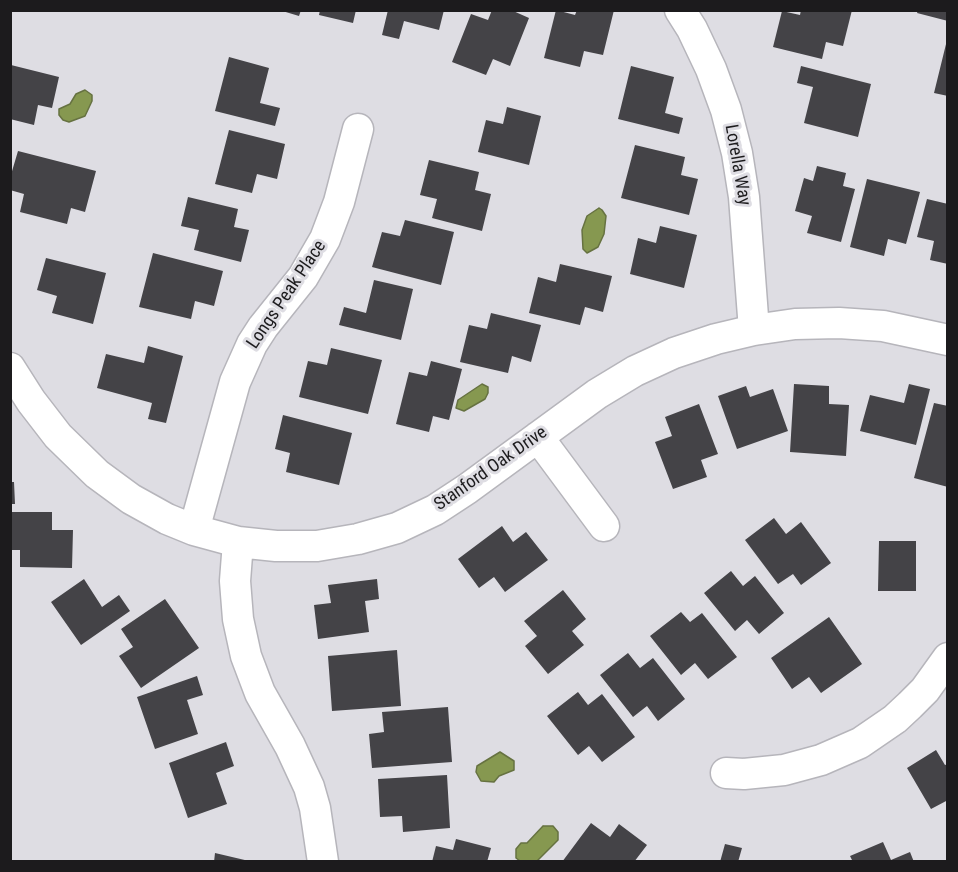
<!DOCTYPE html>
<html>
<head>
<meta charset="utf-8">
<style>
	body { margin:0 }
	#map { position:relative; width:958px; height:872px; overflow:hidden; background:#dedde3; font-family:"Roboto Condensed",sans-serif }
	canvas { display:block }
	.frame { position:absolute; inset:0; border:12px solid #1c1b1d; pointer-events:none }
</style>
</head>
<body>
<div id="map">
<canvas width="958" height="872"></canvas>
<div class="frame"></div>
</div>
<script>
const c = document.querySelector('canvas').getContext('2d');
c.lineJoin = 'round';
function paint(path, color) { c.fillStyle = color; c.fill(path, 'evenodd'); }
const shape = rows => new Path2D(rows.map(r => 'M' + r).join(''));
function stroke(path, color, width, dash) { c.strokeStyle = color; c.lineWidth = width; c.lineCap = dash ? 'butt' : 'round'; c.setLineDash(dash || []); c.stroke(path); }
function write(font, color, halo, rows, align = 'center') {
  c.font = font + ' "Roboto Condensed",sans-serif'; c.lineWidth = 6; c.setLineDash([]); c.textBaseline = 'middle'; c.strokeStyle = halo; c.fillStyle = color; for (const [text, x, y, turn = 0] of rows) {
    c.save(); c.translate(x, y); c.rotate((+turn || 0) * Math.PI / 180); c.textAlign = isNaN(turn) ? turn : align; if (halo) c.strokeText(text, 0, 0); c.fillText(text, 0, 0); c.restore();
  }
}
const water = shape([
	[85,90,92,95,92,101,85,116,69,122,63,120,59,115,59,109,70,104,76,94,85,90],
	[599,208,602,210,606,216,604,234,598,247,587,253,583,249,582,230,587,216,599,208],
	[482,384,488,387,488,393,485,399,464,411,456,408,458,400,482,384],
	[500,752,514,761,514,770,499,776,494,782,481,781,476,772,477,766,500,752],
	[543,826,553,826,558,832,558,840,537,861,520,861,516,858,516,849,521,843,527,843,543,826]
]);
const building = shape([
	[279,10,301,10,299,16],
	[320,10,356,10,353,23,319,15],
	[388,10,444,10,439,30,404,21,399,39,382,35],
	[492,10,511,10,529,18,510,66,493,59,486,75,452,62,471,14,488,20],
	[556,10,575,15,577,10,614,10,603,55,584,51,580,67,544,58],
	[801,10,852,10,843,46,826,42,822,59,773,47,782,11,800,15],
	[918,10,948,10,948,21,917,13],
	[947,40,948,40,948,96,934,93],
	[229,57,269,68,260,103,280,108,275,126,215,111],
	[11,65,59,77,52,108,38,105,34,125,10,119],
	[631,66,674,77,665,113,683,118,679,134,618,119],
	[801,66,871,84,858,137,804,123,813,87,797,83],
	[507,107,541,116,529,165,478,152,486,120,503,124],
	[229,130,285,144,277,179,257,174,252,193,215,184],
	[635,145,685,157,681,175,698,179,689,215,621,198],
	[18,151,96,171,85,212,71,208,67,224,20,212,24,194,10,190,10,178],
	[429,160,479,172,475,190,491,194,482,231,432,218,437,199,420,195],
	[817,166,846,173,843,186,855,189,841,242,807,233,812,216,795,211,804,178,813,181],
	[867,179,920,192,906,244,888,239,884,256,850,247],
	[188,197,238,209,234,227,249,230,241,262,194,250,199,230,181,226],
	[927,199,948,204,948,264,930,260,934,241,917,237],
	[405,220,454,232,441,285,372,267,382,232,400,236],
	[660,226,697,235,684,288,630,274,638,238,656,243],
	[153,253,223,271,214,306,195,301,191,319,139,307],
	[46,258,106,273,93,324,52,313,57,296,37,290],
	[560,264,612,276,603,312,585,307,580,325,529,313,538,277,556,282],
	[374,280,413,289,401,340,339,325,344,307,366,313],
	[491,313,541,325,531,362,512,356,508,373,460,362,469,325,487,329],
	[148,346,183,356,166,423,148,419,152,403,97,388,106,354,144,363],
	[331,348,382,360,368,414,299,397,308,361,327,365],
	[431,361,462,369,449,420,433,416,429,432,396,424,409,372,427,376],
	[794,384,829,386,829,404,849,405,846,456,790,452],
	[909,384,930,389,916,445,860,431,870,395,904,403],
	[746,386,750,397,773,389,788,431,737,449,718,396],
	[934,403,948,406,948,487,914,478],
	[699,404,718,454,701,460,707,477,673,489,655,442,672,436,665,417],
	[283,415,352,433,339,485,286,472,290,453,275,449],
	[10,482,14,482,15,504,10,504],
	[10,512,52,512,52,530,73,530,72,568,20,567,20,550,10,550],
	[774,518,786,534,801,522,831,563,801,585,793,574,778,584,745,540],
	[502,526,513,542,526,532,548,560,505,592,494,577,479,588,458,559],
	[879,541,916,541,916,591,878,591],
	[731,571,743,586,755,576,784,613,759,634,747,620,735,631,704,593],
	[84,579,102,607,119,595,130,611,81,645,51,602],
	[377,579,379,599,365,601,369,632,318,639,314,605,331,603,328,585],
	[563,590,586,619,572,631,584,645,548,674,525,646,537,636,524,621],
	[165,599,199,648,141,688,119,656,133,647,121,629],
	[681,612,690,622,702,613,737,657,708,679,695,663,681,675,650,636],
	[829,617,862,664,821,693,809,677,792,689,771,658],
	[397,650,401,706,332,711,328,656],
	[628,653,640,668,653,658,685,699,658,721,647,706,633,717,600,675],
	[197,676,203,695,187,700,198,734,155,749,137,697],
	[578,692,588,705,602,694,635,737,602,762,589,746,578,755,547,716],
	[448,707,452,762,372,768,369,734,384,732,382,712],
	[226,742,234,766,216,773,227,804,188,818,169,763],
	[936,750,945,765,948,764,948,800,931,809,907,768],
	[447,775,450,828,403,832,402,816,380,817,378,779],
	[591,823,610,837,619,824,647,845,634,862,562,862],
	[456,839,491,848,487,862,432,862,436,846,453,850],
	[883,842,891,860,910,852,914,862,853,862,850,856],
	[725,844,742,848,738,862,720,862],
	[215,853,249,861,249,862,214,862]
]);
const minor = shape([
	[680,10,692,29,711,69,726,110,737,153,744,197,754,330],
	[10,368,31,401,58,436,97,474,131,499,167,519,194,530,238,542,276,546,317,546,358,539,397,528,435,510,467,489,597,394,635,371,674,353,716,339,754,330,795,324,839,323,883,326,948,340],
	[538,437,604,526],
	[194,530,235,382,252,344,263,327,303,277,325,239,339,202,358,129],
	[238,542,235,581,238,619,246,656,260,693,290,746,309,787,315,808,323,862],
	[726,773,744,774,784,770,821,760,860,743,895,719,910,705,925,690,948,658]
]);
const streetNames = [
	["Lorella Way",737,165,80],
	["Longs Peak Place",287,295,-56],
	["Stanford Oak Drive",491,469,-35]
];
paint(water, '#869850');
stroke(water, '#667241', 1.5);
paint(building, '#444347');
stroke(minor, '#b6b5bb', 33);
stroke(minor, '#fff', 30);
write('18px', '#1c1b1d', '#dedde3', streetNames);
</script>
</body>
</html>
